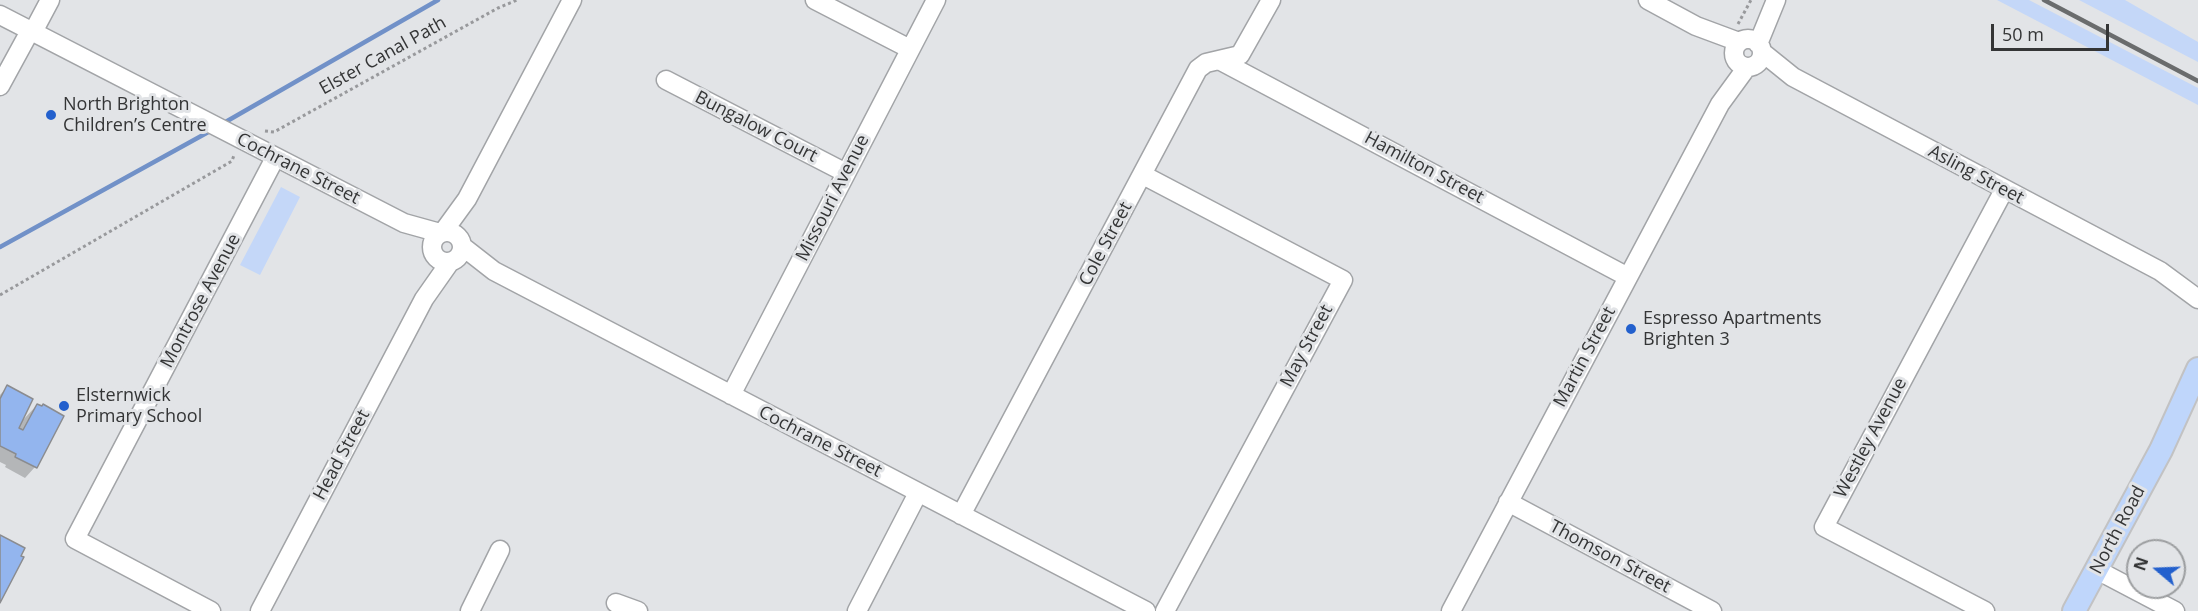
<!DOCTYPE html>
<html>
<head>
<meta charset="utf-8">
<style>
	body { margin:0 }
	#map { position:relative; width:2198px; height:611px; overflow:hidden; background:#e2e4e7; font-family:"Open Sans",sans-serif }
	canvas { display:block }
	.north { position:absolute; left:2126px; top:539px; width:60px; height:60px; box-sizing:border-box; background:#e2e4e7; border:2px solid #9c9ea0; border-radius:50%; rotate:289deg; font-size:16px; font-weight:700; line-height:24px; text-align:center; color:#343536 }
	.north::after { content:''; display:block; margin:auto; width:21px; height:27px; background:#2360cd; clip-path:polygon(50% 0,100% 100%,50% 72%,0 100%) }
	.scale { position:absolute; left:1991px; top:24px; width:118px; height:27px; box-sizing:border-box; border:3px solid #343536; border-top:0; padding-left:8px; font-size:18px; line-height:21px; white-space:nowrap; color:#343536; -webkit-text-stroke:4px #e2e4e7; paint-order:stroke }
</style>
</head>
<body>
<div id="map">
<canvas width="2198" height="611"></canvas>
<div class="north">N</div>
<div class="scale">50 m</div>
</div>
<script>
const c = document.querySelector('canvas').getContext('2d');
c.lineJoin = 'round';
function paint(path, color) { c.fillStyle = color; c.fill(path, 'evenodd'); }
const shape = rows => new Path2D(rows.map(r => 'M' + r).join(''));
function stroke(path, color, width, dash) { c.strokeStyle = color; c.lineWidth = width; c.lineCap = dash ? 'butt' : 'round'; c.setLineDash(dash || []); c.stroke(path); }
function write(font, color, halo, rows, align = 'center') {
  c.font = font + ' "Open Sans",sans-serif'; c.lineWidth = 6; c.setLineDash([]); c.textBaseline = 'middle'; c.strokeStyle = halo; c.fillStyle = color; for (const [text, x, y, turn = 0] of rows) {
    c.save(); c.translate(x, y); c.rotate((+turn || 0) * Math.PI / 180); c.textAlign = isNaN(turn) ? turn : align; if (halo) c.strokeText(text, 0, 0); c.fillText(text, 0, 0); c.restore();
  }
}
const green = shape([
	[1997,0,2029,0,2198,88,2198,105],
	[2079,0,2125,0,2198,42,2198,62],
	[281,187,300,197,260,275,240,265]
]);
const shadow = shape([
	[7,387,22,421,37,405,62,416,35,467,25,478,5,467,6,465,0,462,0,395]
]);
const stream = shape([
	[222,124,438,0],
	[0,247,212,130]
]);
const building = shape([
	[7,385,33,399,19,428,23,430,37,404,42,406,43,404,64,416,37,468,15,457,16,454,0,446,0,399,7,385],
	[0,535,25,548,21,556,24,557,0,603,0,535]
]);
const path = shape([
	[1738,24,1751,0],
	[265,131,274,132,498,8,517,0],
	[0,295,232,161,234,155]
]);
const minor = shape([
	[815,0,910,49],
	[1648,0,1696,26,1739,42],
	[0,15,404,223,440,233],
	[33,32,50,0],
	'1734 53a14 14 0 1 1 28 0a14 14 0 1 1-28 0Z',
	[1758,44,1776,0],
	[1762,52,1793,77,2160,271,2198,299],
	[1219,60,1628,277],
	[666,80,846,173],
	[0,86,30,31],
	[1143,175,1343,280,1165,611],
	'432 247a15 15 0 1 1 30 0a15 15 0 1 1-30 0Z',
	[443,232,467,199,572,0],
	[462,246,494,271,1146,611],
	[731,395,936,0],
	[1508,502,1712,611],
	[961,515,1198,69,1206,63,1240,55,1271,0],
	[2097,570,2175,611],
	[616,603,638,611],
	[211,611,75,539,275,158],
	[260,611,424,299,450,262],
	[470,611,500,550],
	[857,611,918,493],
	[1451,611,1720,104,1747,67],
	[1985,611,1824,527,2004,190]
]);
const major = shape([
	[2074,611,2161,450,2198,369]
]);
const rail = shape([
	[2044,0,2198,81]
]);
const markers = [
	[51,115,6,"#2360cd"],
	[1631,329,6,"#2360cd"],
	[64,406,6,"#2360cd"]
];
const streetNames = [
	["Elster Canal Path",383,56,-29],
	["Bungalow Court",756,127,27],
	["Hamilton Street",1424,168,28],
	["Cochrane Street",298,169,27],
	["Asling Street",1976,175,28],
	["Missouri Avenue",833,198,-63],
	["Cole Street",1106,244,-62],
	["Montrose Avenue",201,301,-62],
	["May Street",1307,346,-62],
	["Martin Street",1585,357,-62],
	["Westley Avenue",1871,438,-62],
	["Cochrane Street",820,442,27],
	["Head Street",342,455,-62],
	["North Road",2118,530,-62],
	["Thomson Street",1610,557,28]
];
const poiNames = [
	["North Brighton",63,105],
	["Children’s Centre",63,126],
	["Espresso Apartments",1643,319],
	["Brighten 3",1643,340],
	["Elsternwick",76,396],
	["Primary School",76,417]
];
paint(green, '#c4d7f8');
paint(shadow, '#0003');
stroke(stream, '#7191c8', 4.5);
paint(building, '#93b5ee');
stroke(building, '#8b8c8f', 1.5);
stroke(minor, '#a2a4a7', 21);
stroke(major, '#c2c2c3', 26);
stroke(path, '#98999c', 3, [3, 3]);
stroke(minor, '#fff', 18);
stroke(major, '#bfd6fb', 22);
stroke(rail, '#6a6c6d', 4.5);
for (const [x, y, r, color] of markers) { const dot = new Path2D(); dot.arc(x, y, r, 0, 2 * Math.PI); c.fillStyle = color; c.fill(dot); stroke(dot, '#e2e4e7', 2); }
write('18px', '#343536', '#e2e4e7', streetNames);
write('18px', '#343536', '#e2e4e7', poiNames, 'left');
</script>
</body>
</html>
